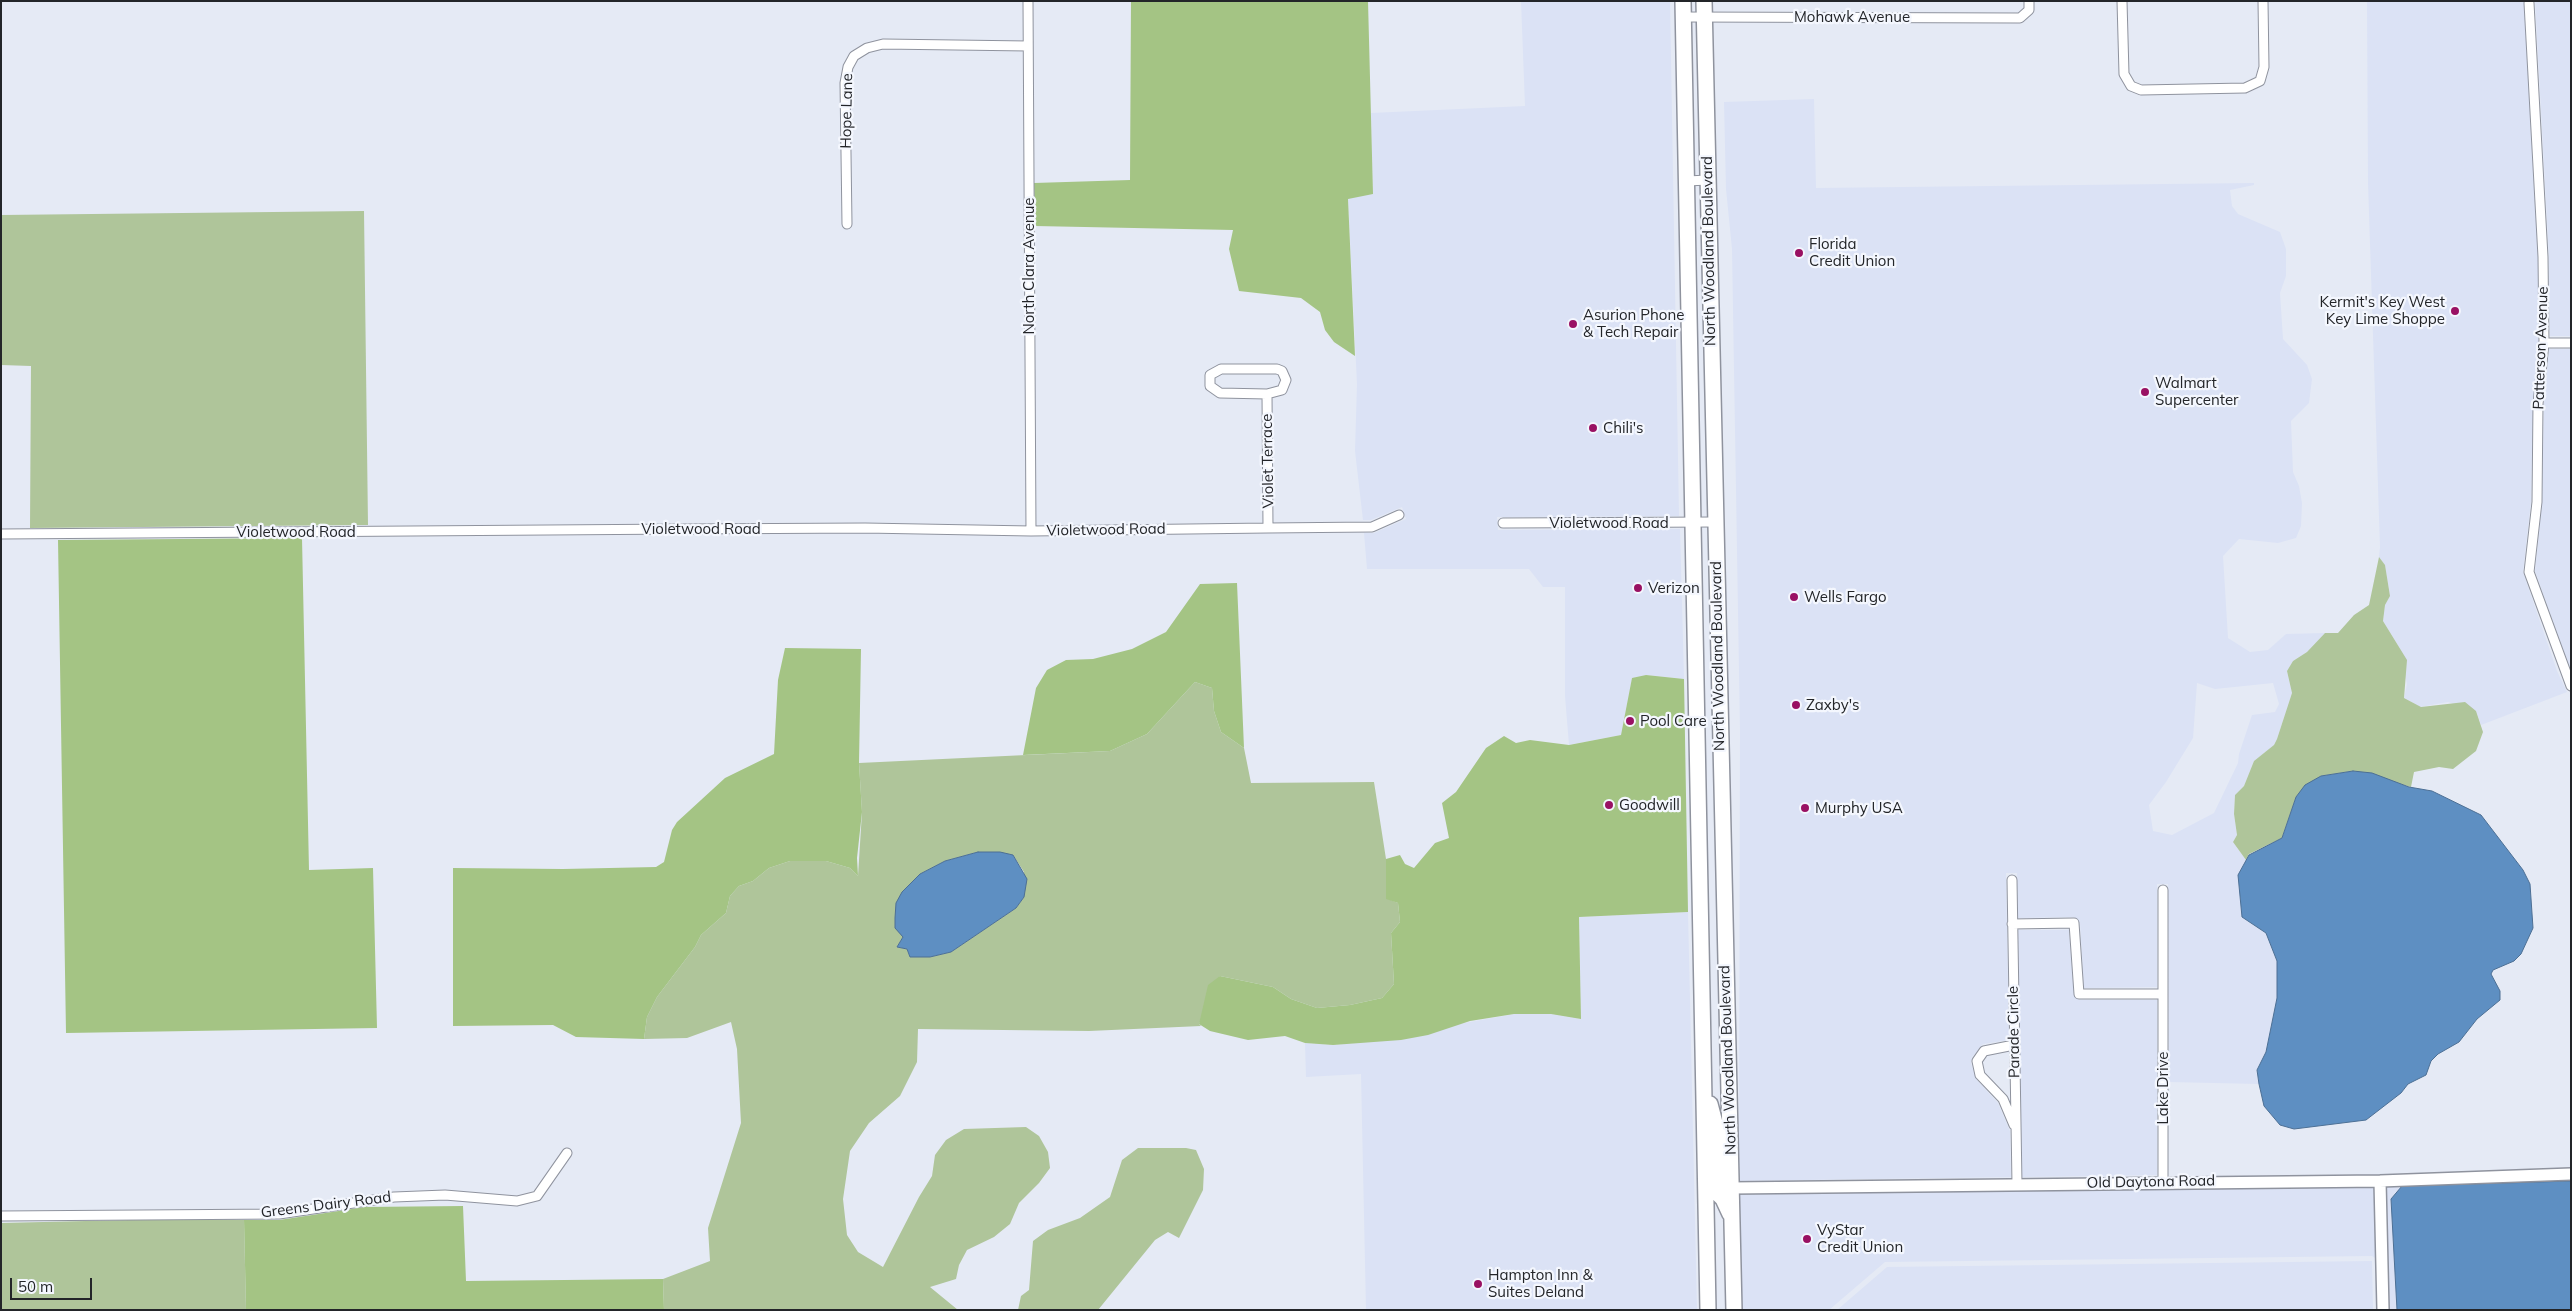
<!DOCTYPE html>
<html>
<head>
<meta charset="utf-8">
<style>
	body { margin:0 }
	#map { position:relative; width:2572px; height:1311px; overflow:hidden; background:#e5eaf5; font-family:Mulish,sans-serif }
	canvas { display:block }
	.frame { position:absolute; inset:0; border:2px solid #232529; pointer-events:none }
	.scale { position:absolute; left:10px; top:1278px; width:82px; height:22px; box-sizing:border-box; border:2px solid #232529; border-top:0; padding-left:6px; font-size:15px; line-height:18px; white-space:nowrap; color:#232529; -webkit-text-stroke:4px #f4f7fe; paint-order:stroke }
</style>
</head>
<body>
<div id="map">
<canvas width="2572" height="1311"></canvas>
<div class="frame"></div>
<div class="scale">50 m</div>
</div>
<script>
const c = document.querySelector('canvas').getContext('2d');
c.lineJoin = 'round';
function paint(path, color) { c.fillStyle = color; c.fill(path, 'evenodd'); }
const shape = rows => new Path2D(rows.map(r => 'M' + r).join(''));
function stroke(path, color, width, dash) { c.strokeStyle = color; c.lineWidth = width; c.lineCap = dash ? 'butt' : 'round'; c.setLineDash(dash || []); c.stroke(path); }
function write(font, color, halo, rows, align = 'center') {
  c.font = font + ' Mulish,sans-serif'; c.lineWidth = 4.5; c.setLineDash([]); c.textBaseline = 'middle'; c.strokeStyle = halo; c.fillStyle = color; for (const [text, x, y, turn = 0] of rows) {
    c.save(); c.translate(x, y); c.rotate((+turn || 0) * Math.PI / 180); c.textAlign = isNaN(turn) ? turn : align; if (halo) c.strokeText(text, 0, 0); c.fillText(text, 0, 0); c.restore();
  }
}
const built = shape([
	[1521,1,1670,1,1679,516,1497,517,1498,530,1680,529,1684,679,1646,675,1632,679,1621,735,1569,745,1565,696,1565,587,1543,587,1529,569,1367,569,1364,533,1374,533,1406,519,1402,507,1371,520,1363,520,1355,451,1357,384,1348,198,1373,194,1371,113,1525,106],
	[2367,1,2524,1,2538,257,2539,342,2533,404,2531,501,2523,572,2557,671,2567,692,2481,725,2476,711,2448,702,2420,707,2404,698,2407,684,2399,647,2383,621,2385,605,2390,595,2385,566,2379,557,2380,547,2368,183],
	[2535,1,2571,1,2571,336,2550,336,2549,256],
	[1814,99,1816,188,2254,183,2254,185,2230,190,2232,206,2238,214,2280,232,2286,249,2286,276,2280,293,2283,339,2307,365,2312,379,2309,403,2291,421,2293,472,2299,486,2302,503,2301,526,2296,538,2278,543,2239,539,2223,556,2228,638,2250,652,2268,650,2286,634,2325,633,2307,652,2293,661,2287,671,2292,693,2277,739,2274,746,2254,761,2244,786,2235,796,2234,814,2237,835,2233,842,2246,860,2238,876,2242,917,2266,933,2277,961,2277,998,2266,1052,2257,1070,2259,1084,2169,1082,2168,884,2157,884,2157,987,2084,988,2080,923,2074,917,2018,918,2017,873,2006,873,2009,1040,1983,1044,1972,1057,1971,1063,1976,1079,1998,1103,2010,1131,2011,1177,1739,1181,1740,731,1732,249,1726,189,1724,102],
	[2197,683,2215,689,2273,683,2279,704,2275,712,2252,715,2239,754,2238,763,2214,813,2172,835,2153,831,2149,805,2166,782,2193,738],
	[2549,349,2571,349,2571,672,2535,571,2542,502,2544,404],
	[1688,912,1697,1310,1366,1310,1361,1074,1306,1077,1305,1043,1333,1045,1354,1043,1514,1014,1551,1014,1581,1019,1579,917],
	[2018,930,2069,930,2074,995,2079,1000,2157,1000,2157,1175,2022,1177],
	[2402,1186,2391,1200,2397,1310,2389,1310,2386,1187],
	[2375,1187,2377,1259,2372,1256,1885,1262,1829,1310,1742,1310,1739,1194],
	[2372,1261,2373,1310,1837,1310,1887,1267]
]);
const green = shape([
	[364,211,368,525,30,528,31,366,1,365,1,215],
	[2379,557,2385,565,2390,596,2385,605,2383,621,2407,660,2404,698,2421,707,2465,702,2476,711,2483,732,2476,751,2453,769,2439,767,2414,772,2411,787,2353,771,2321,776,2296,797,2282,838,2249,854,2246,860,2233,842,2237,835,2234,814,2235,795,2244,786,2254,761,2274,745,2277,739,2292,693,2287,671,2293,661,2307,652,2325,633,2338,633,2354,615,2369,605],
	[1195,682,1212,688,1214,711,1221,732,1244,748,1251,783,1374,782,1386,859,1386,898,1398,903,1400,922,1391,933,1394,984,1382,998,1350,1005,1317,1008,1291,999,1273,987,1220,976,1199,1024,1201,1026,1089,1031,918,1029,917,1062,900,1096,869,1123,850,1151,843,1199,847,1235,858,1252,883,1267,919,1197,932,1176,935,1155,946,1140,964,1129,1026,1127,1039,1136,1048,1152,1050,1168,1039,1183,1019,1203,1010,1224,994,1237,967,1250,959,1265,956,1279,930,1287,958,1310,664,1310,663,1279,710,1261,708,1228,741,1123,737,1049,731,1022,687,1038,644,1039,647,1017,657,997,695,947,701,935,726,913,730,896,739,886,753,881,769,868,790,861,826,861,850,868,858,876,862,812,859,763,1110,751,1147,734],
	[978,852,1013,855,1024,872,1024,897,1016,908,951,952,930,957,910,957,907,949,897,947,903,937,902,892,920,874,945,861],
	[1138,1148,1186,1148,1196,1150,1204,1169,1203,1190,1179,1238,1168,1232,1155,1240,1098,1310,1018,1310,1021,1296,1029,1290,1033,1241,1048,1230,1080,1218,1110,1197,1122,1160],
	[170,1219,244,1220,246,1310,1,1310,1,1223]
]);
const forest = shape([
	[1131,1,1368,1,1373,194,1348,199,1355,356,1334,342,1325,330,1320,312,1301,298,1239,291,1229,249,1233,230,1035,226,1034,183,1130,180],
	[302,538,309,870,373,868,377,1028,66,1033,58,540],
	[1237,583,1244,748,1221,732,1214,711,1212,688,1195,682,1147,734,1110,751,1023,755,1036,688,1047,670,1066,660,1093,659,1132,649,1166,632,1200,584],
	[785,648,861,649,859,763,862,812,857,858,858,876,850,868,826,861,790,861,769,868,753,881,739,886,730,896,726,913,701,935,695,947,657,997,647,1017,644,1039,576,1037,553,1025,453,1026,453,868,563,869,656,867,664,862,672,830,677,822,725,778,774,754,778,680],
	[1646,675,1684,679,1688,912,1579,917,1581,1019,1551,1014,1514,1014,1470,1021,1428,1035,1401,1040,1333,1045,1305,1043,1285,1036,1248,1040,1210,1031,1199,1024,1208,985,1220,976,1273,987,1291,999,1317,1008,1350,1005,1382,998,1394,984,1391,933,1400,922,1398,903,1386,899,1386,859,1400,855,1405,864,1414,868,1435,843,1449,838,1442,803,1456,792,1486,748,1504,736,1516,743,1530,740,1569,745,1621,735,1632,678],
	[463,1206,466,1281,663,1279,664,1310,246,1310,244,1220,279,1220,365,1207]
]);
const water = shape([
	[2353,771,2372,773,2409,787,2432,791,2481,815,2523,870,2530,884,2533,928,2521,954,2514,961,2493,970,2491,974,2500,991,2500,1000,2477,1019,2459,1042,2438,1054,2431,1061,2426,1075,2408,1084,2401,1093,2366,1120,2294,1129,2280,1125,2264,1106,2259,1084,2257,1070,2266,1052,2277,998,2277,961,2266,933,2242,917,2238,875,2249,855,2282,838,2296,797,2305,785,2321,776,2353,771],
	[978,852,1000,852,1013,855,1027,879,1024,897,1016,908,951,952,930,957,910,957,907,949,897,947,903,937,895,928,895,918,896,903,902,892,920,874,945,861,978,852],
	[2571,1181,2571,1310,2397,1310,2391,1199,2402,1186,2571,1181]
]);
const minor = shape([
	[1028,1,1031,531],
	[2122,1,2124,74,2131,86,2141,90,2245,88,2260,81,2264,67,2263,1],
	[2529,3,2543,257,2544,343,2538,404,2537,502,2529,572,2571,686],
	[1684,17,2020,18,2029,10,2029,1],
	[1687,181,1708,180],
	[847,224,845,83,848,67,854,56,867,48,883,44,1028,46],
	[2544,343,2571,343],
	[1267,394,1220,393,1210,386,1210,375,1221,369,1277,369,1282,371,1286,380,1282,390,1267,394,1268,528],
	[1503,523,1715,522],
	[1,534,684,529,865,528,1031,531,1268,528,1372,527,1399,515],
	[2012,880,2017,1184],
	[2163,890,2163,1182],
	[2012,924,2074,923,2079,994,2163,994],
	[2014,1125,2003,1099,1980,1075,1977,1061,1984,1051,2014,1045],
	[1,1216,279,1214,394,1197,445,1195,517,1201,537,1196,567,1153]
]);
const tertiary = shape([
	[2380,1181,2383,1310],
	[1731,1188,2380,1181,2571,1174]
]);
const primary = shape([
	[1683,1,1708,1310],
	[1704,1,1734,1310],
	[1710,1104,1715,1123,1717,1169,1721,1178,1731,1188],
	[1706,1182,1723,1199,1730,1214]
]);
const markers = [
	[1799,253,5,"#991163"],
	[2455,311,5,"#991163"],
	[1573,324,5,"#991163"],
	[2145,392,5,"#991163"],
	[1593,428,5,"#991163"],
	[1638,588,5,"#991163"],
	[1794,597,5,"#991163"],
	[1796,705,5,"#991163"],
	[1630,721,5,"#991163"],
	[1609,805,5,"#991163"],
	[1805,808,5,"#991163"],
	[1807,1239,5,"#991163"],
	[1478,1284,5,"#991163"]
];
const streetNames = [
	["Mohawk Avenue",1852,17],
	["Hope Lane",847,111,-89],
	["North Woodland Boulevard",1709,251,-91],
	["North Clara Avenue",1029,266,-90],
	["Patterson Avenue",2541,348,-88],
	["Violet Terrace",1268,461,-91],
	["Violetwood Road",1609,523],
	["Violetwood Road",701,529],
	["Violetwood Road",1106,530,-1],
	["Violetwood Road",296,532],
	["North Woodland Boulevard",1718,656,-91],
	["Parade Circle",2014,1032,-91],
	["North Woodland Boulevard",1728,1060,-92],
	["Lake Drive",2163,1088,-90],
	["Old Daytona Road",2151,1182,-1],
	["Greens Dairy Road",326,1205,-7]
];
const poiNames = [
	["Florida",1809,244],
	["Credit Union",1809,261],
	["Kermit's Key West",2445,302,"right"],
	["Key Lime Shoppe",2445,319,"right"],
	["Asurion Phone",1583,315],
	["& Tech Repair",1583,332],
	["Walmart",2155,383],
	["Supercenter",2155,400],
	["Chili's",1603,428],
	["Verizon",1648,588],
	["Wells Fargo",1804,597],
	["Zaxby's",1806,705],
	["Pool Care",1640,721],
	["Goodwill",1619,805],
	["Murphy USA",1815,808],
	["VyStar",1817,1230],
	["Credit Union",1817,1247],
	["Hampton Inn &",1488,1275],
	["Suites Deland",1488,1292]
];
paint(built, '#dbe2f5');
paint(green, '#afc59a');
paint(forest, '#a4c484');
paint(water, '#5e8fc2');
stroke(water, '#4c6f94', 1);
stroke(minor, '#8f939e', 11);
stroke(tertiary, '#8f939e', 14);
stroke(primary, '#8f939e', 18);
stroke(minor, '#fff', 9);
stroke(tertiary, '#fff', 11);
stroke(primary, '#fff', 15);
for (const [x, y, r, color] of markers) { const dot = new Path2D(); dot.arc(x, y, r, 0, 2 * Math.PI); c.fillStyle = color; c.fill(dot); stroke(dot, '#f4f7fe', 2); }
write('15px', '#232529', '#f4f7fe', streetNames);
write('15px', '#232529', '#f4f7fe', poiNames, 'left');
</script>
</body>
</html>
